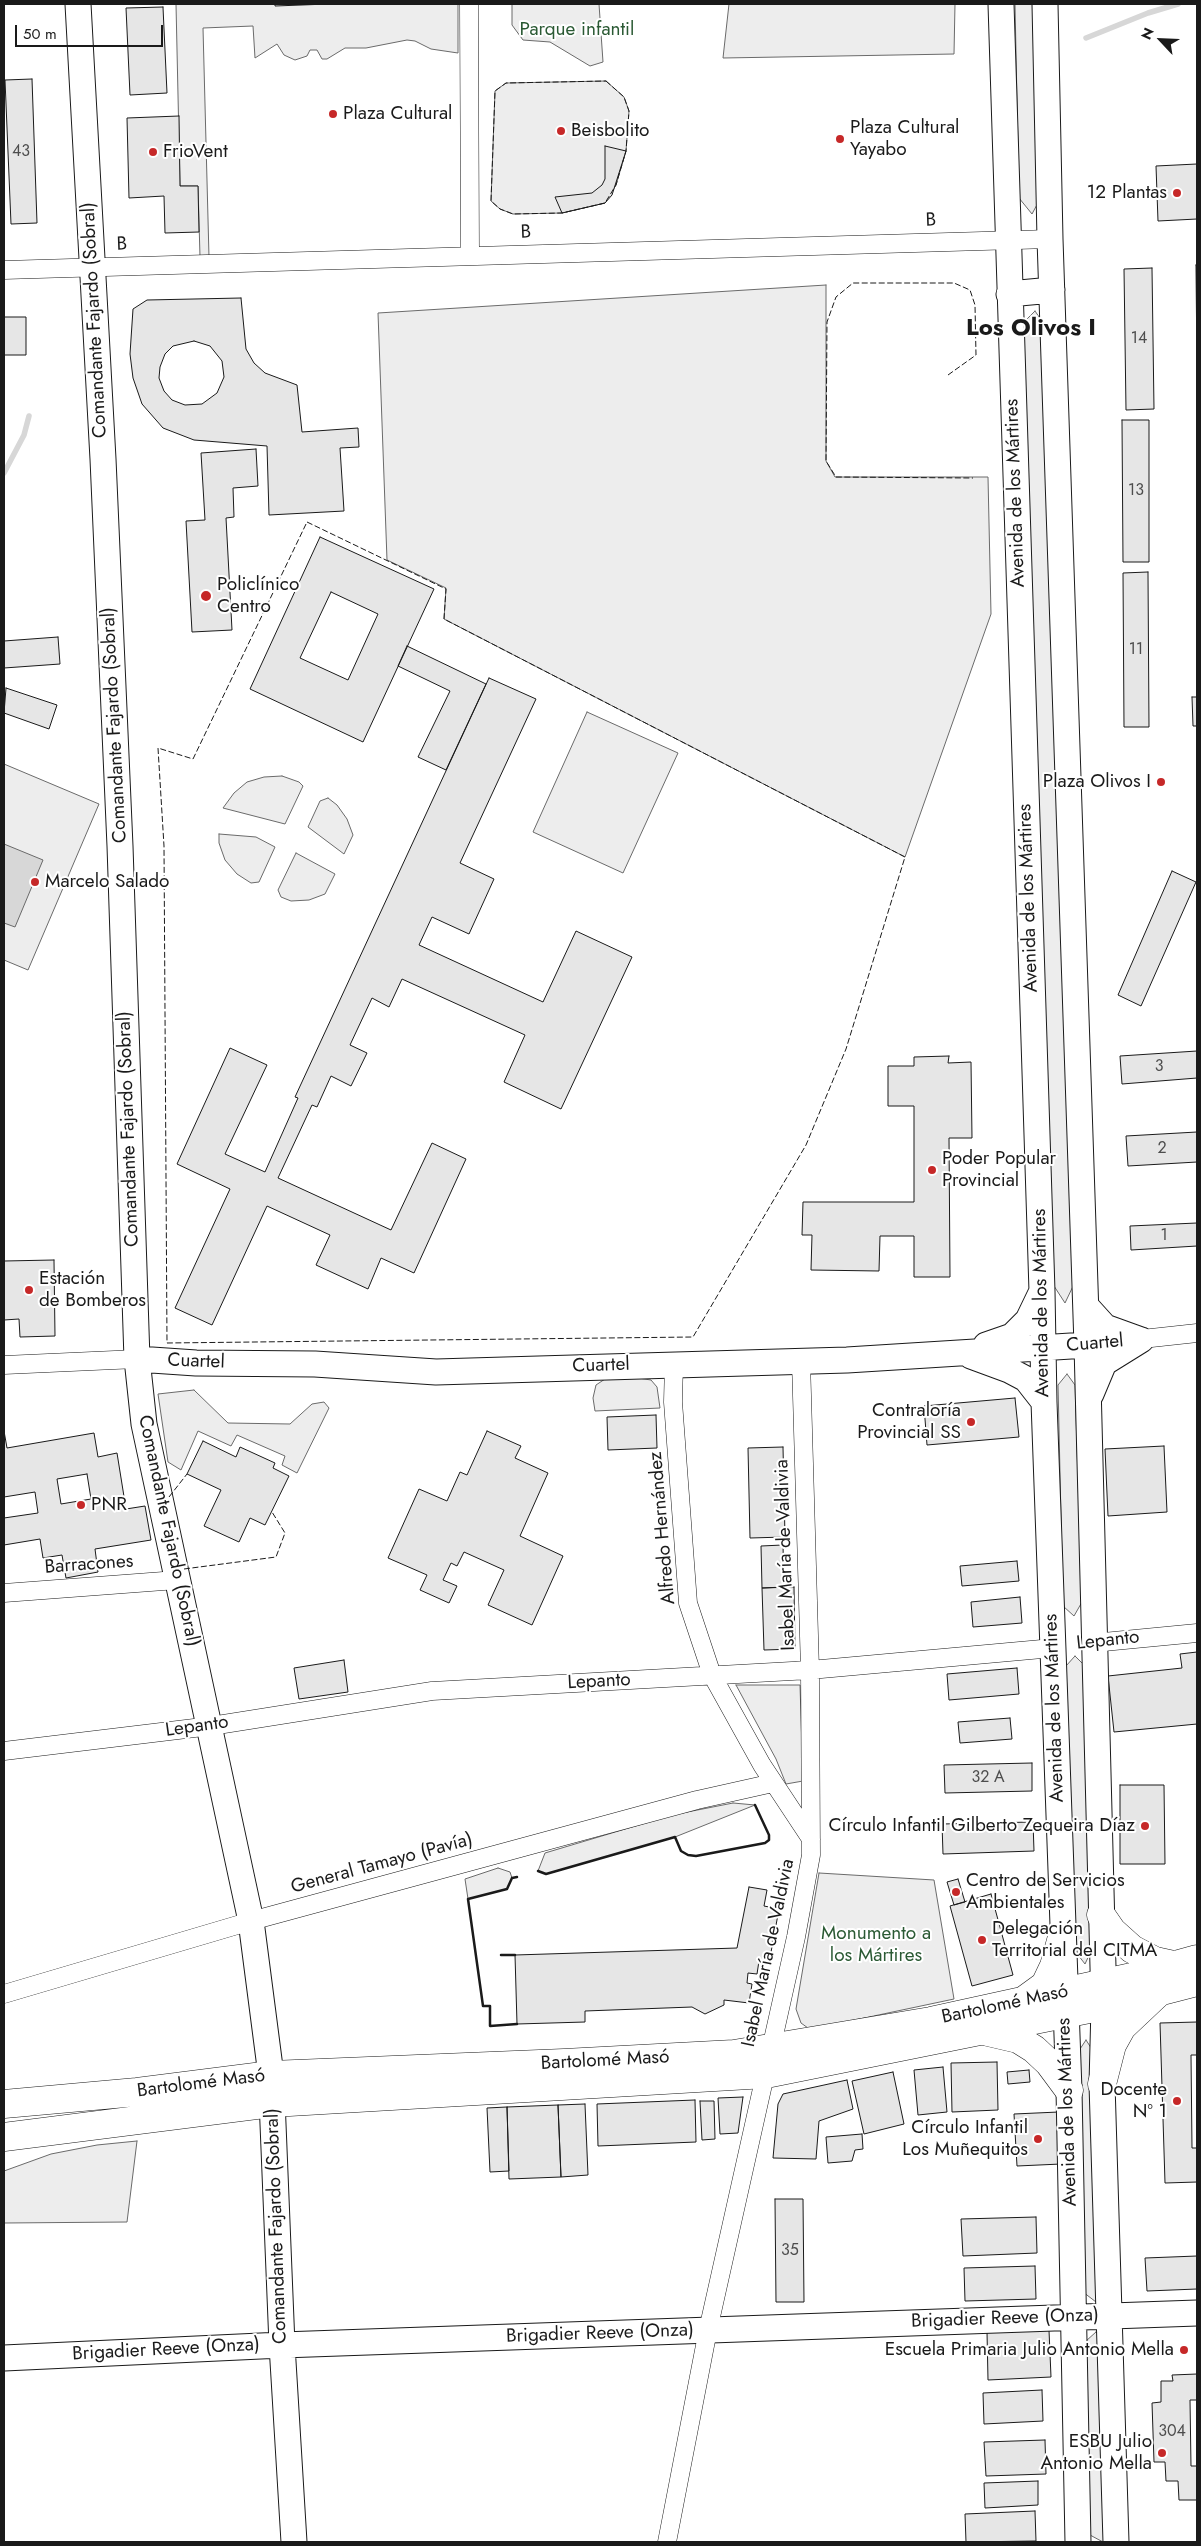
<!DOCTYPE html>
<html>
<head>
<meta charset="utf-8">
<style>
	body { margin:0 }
	#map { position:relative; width:1201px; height:2546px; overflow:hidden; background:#fff; font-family:Jost,sans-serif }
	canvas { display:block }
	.frame { position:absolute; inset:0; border:5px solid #1a1a1a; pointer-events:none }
	.north { position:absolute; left:1136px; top:15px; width:50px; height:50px; -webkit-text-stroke:4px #fff; paint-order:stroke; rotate:295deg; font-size:14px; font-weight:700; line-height:20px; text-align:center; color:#1a1a1a }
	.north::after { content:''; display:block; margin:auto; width:18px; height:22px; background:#1a1a1a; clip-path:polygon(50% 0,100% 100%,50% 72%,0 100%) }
	.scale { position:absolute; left:15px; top:25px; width:148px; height:22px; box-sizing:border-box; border:2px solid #1a1a1a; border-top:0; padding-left:6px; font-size:15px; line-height:18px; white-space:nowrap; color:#1a1a1a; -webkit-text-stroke:4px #fff; paint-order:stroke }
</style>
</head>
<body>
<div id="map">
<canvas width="1201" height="2546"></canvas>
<div class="frame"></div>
<div class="north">N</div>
<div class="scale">50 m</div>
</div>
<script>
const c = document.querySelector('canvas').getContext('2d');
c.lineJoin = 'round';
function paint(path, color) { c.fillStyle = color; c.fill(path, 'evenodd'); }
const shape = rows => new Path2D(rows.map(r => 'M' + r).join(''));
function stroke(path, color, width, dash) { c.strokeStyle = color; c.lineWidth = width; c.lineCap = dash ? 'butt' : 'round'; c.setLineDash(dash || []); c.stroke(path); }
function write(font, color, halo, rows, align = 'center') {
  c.font = font + ' Jost,sans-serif'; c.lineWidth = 4; c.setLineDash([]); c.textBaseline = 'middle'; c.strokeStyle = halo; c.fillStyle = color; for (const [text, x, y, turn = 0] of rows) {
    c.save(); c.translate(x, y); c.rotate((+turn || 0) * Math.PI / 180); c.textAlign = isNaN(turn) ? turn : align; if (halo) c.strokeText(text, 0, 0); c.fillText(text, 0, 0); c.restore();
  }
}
const green = shape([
	[176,4,458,4,458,53,431,49,415,41,407,40,366,48,345,48,327,59,322,59,317,50,310,50,307,56,295,60,284,55,277,44,255,58,253,26,203,28,209,257,200,257,198,186,180,186,176,4],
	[512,4,599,4,603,62,590,66,550,42,523,40,512,25,512,4],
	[729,4,955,4,954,54,723,58,729,4],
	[1015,4,1036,4,1040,199,1032,214,1019,198,1015,4],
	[606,81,624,97,629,111,626,151,616,185,605,203,562,213,513,214,500,209,491,201,495,91,506,83,606,81],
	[826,285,826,461,835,477,988,477,991,614,905,857,444,619,446,588,387,560,378,313,826,285],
	[1035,311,1044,324,1075,1282,1065,1303,1054,1286,1023,323,1035,311],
	[587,712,678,753,623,873,533,832,587,712],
	[4,764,99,804,28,970,4,960,4,764],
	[282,776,299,782,303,786,285,824,223,808,234,793,247,782,264,777,282,776],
	[328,798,337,805,347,819,353,835,344,854,308,827,320,801,328,798],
	[219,834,256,837,275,847,259,882,251,883,237,874,225,860,219,843,219,834],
	[296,853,335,874,325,894,309,900,291,901,281,897,278,890,296,853],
	[1067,1374,1075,1385,1082,1602,1074,1616,1063,1606,1058,1385,1067,1374],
	[638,1378,651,1380,657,1387,660,1408,595,1411,593,1398,596,1385,605,1379,638,1378],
	[194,1390,228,1423,290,1424,312,1404,324,1402,329,1408,297,1473,282,1465,285,1456,237,1435,231,1446,198,1431,181,1470,168,1462,158,1394,194,1390],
	[1075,1656,1087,1668,1092,1949,1085,1964,1075,1951,1066,1666,1075,1656],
	[736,1685,800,1685,803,1781,786,1784,776,1759,736,1685],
	[733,1803,755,1805,675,1837,546,1874,538,1871,545,1853,672,1815,733,1803],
	[498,1868,510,1872,512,1878,507,1889,468,1899,465,1879,498,1868],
	[819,1873,934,1880,954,1999,817,2028,808,2028,801,2023,796,2009,819,1873],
	[1086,2040,1097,2057,1103,2290,1096,2302,1083,2292,1076,2055,1086,2040],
	[137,2141,127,2222,4,2223,4,2171,51,2154,97,2145,137,2141],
	[1096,2332,1106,2341,1110,2531,1103,2542,1090,2535,1086,2341,1096,2332]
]);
const water = shape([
	[4,844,43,860,15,927,4,923,4,844]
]);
const stream = shape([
	[1086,38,1148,13,1178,4],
	[4,473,24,435,29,416]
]);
const building = shape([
	[275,4,328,4,275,6,275,4],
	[163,7,167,93,130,95,126,8,163,7],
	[32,79,37,223,11,224,5,80,32,79],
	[179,116,180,186,198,186,199,232,165,233,164,196,129,198,127,118,179,116],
	[605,146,626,151,612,195,605,203,562,213,555,197,592,193,602,185,605,179,605,146],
	[1197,164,1197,219,1158,221,1156,166,1197,164],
	[1196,265,1197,265,1197,371,1196,265],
	[1152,268,1154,409,1126,410,1124,269,1152,268],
	[241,298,246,349,254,363,265,373,297,385,302,432,358,428,359,447,340,448,344,511,269,515,267,446,194,440,163,428,142,404,133,378,130,354,133,309,147,300,241,298],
	[194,341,210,346,222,361,224,377,217,393,202,404,185,405,172,400,164,391,159,378,160,367,165,354,173,346,194,341],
	[4,317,26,317,26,355,4,355,4,317],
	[1122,420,1149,420,1149,562,1123,562,1122,420],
	[256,449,258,486,233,488,234,517,226,518,232,630,192,632,186,521,205,520,201,453,256,449],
	[320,537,434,589,363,742,250,689,320,537],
	[331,592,378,614,348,680,300,658,331,592],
	[1148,572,1149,727,1124,727,1123,573,1148,572],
	[58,637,60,664,4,668,4,641,58,637],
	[407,646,486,684,446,770,418,757,450,691,398,666,407,646],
	[489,678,536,699,460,863,494,879,469,934,432,917,419,945,543,1002,576,931,632,957,561,1109,504,1082,525,1035,402,979,389,1007,372,998,350,1045,367,1053,351,1086,331,1076,317,1107,312,1105,278,1178,391,1230,432,1143,466,1159,414,1273,381,1258,368,1289,316,1265,330,1235,267,1206,212,1325,175,1308,230,1189,177,1164,230,1048,267,1065,225,1154,265,1172,298,1098,295,1097,489,678],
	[6,688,57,705,49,729,4,713,6,688],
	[1192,697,1197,697,1197,726,1193,726,1192,697],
	[1172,871,1196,882,1141,1006,1118,995,1172,871],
	[1197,1051,1197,1078,1122,1084,1120,1056,1197,1051],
	[949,1056,948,1063,971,1062,972,1138,949,1138,950,1277,914,1277,914,1236,880,1236,879,1271,811,1270,812,1235,802,1235,803,1202,914,1202,914,1106,888,1106,888,1066,914,1066,914,1057,949,1056],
	[1197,1132,1197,1162,1128,1166,1126,1136,1197,1132],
	[1197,1223,1197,1246,1131,1250,1130,1226,1197,1223],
	[54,1260,55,1336,20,1337,19,1319,4,1320,4,1261,54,1260],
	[1015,1398,1019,1437,927,1445,924,1406,1015,1398],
	[656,1415,657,1448,608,1450,607,1417,656,1415],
	[4,1431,7,1448,94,1433,98,1457,117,1453,126,1509,145,1506,151,1540,95,1549,98,1572,66,1578,62,1555,43,1558,40,1539,4,1545,4,1518,38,1513,35,1492,4,1497,4,1431],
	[87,1474,91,1499,61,1504,57,1479,87,1474],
	[487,1431,521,1446,515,1458,548,1473,520,1536,563,1556,532,1625,488,1605,504,1570,464,1552,457,1566,451,1563,443,1580,457,1586,449,1603,420,1590,427,1575,388,1558,419,1489,447,1501,460,1472,467,1475,487,1431],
	[203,1441,236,1457,240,1447,275,1463,273,1468,289,1476,265,1525,250,1518,239,1542,204,1526,221,1490,187,1474,203,1441],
	[1164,1446,1167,1512,1108,1516,1105,1449,1164,1446],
	[783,1447,785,1537,750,1538,748,1448,783,1447],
	[783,1545,784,1587,762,1588,761,1546,783,1545],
	[1017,1561,1019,1581,962,1586,960,1566,1017,1561],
	[794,1587,795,1649,764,1650,762,1588,794,1587],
	[1020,1597,1022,1623,973,1627,971,1602,1020,1597],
	[1197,1652,1197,1724,1114,1732,1108,1676,1182,1668,1180,1654,1197,1652],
	[344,1660,348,1692,299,1699,294,1668,344,1660],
	[1017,1668,1019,1694,949,1700,947,1674,1017,1668],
	[1010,1718,1012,1739,960,1743,958,1722,1010,1718],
	[1032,1763,1032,1791,945,1793,944,1765,1032,1763],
	[1120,1785,1164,1785,1165,1864,1120,1864,1120,1785],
	[1033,1822,1034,1851,943,1854,942,1824,1033,1822],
	[958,1879,965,1902,954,1905,947,1882,958,1879],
	[749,1887,767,1890,764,1906,779,1909,769,1963,759,1961,757,1974,748,1973,747,1983,752,1984,749,2003,724,2000,724,2005,705,2014,692,2007,585,2011,585,2022,517,2024,515,1955,737,1948,749,1887],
	[991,1894,1013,1975,972,1986,950,1906,991,1894],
	[1197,2022,1197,2055,1191,2055,1192,2148,1197,2148,1197,2182,1165,2183,1160,2023,1197,2022],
	[997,2062,998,2110,952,2112,951,2063,997,2062],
	[943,2067,947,2112,918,2115,914,2070,943,2067],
	[1029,2070,1030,2082,1008,2084,1007,2072,1029,2070],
	[893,2072,904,2124,864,2134,852,2081,893,2072],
	[847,2080,853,2109,819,2121,816,2159,773,2158,778,2104,783,2094,847,2080],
	[743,2097,738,2133,720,2134,718,2098,743,2097],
	[695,2100,696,2142,598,2146,597,2104,695,2100],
	[700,2101,714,2101,715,2139,702,2140,700,2101],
	[585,2104,588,2175,561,2177,558,2105,585,2104],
	[558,2105,561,2177,509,2179,507,2107,558,2105],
	[507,2107,509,2171,490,2172,487,2108,507,2107],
	[1059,2112,1061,2164,1017,2166,1014,2114,1059,2112],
	[862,2134,863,2149,855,2150,852,2161,828,2163,826,2137,862,2134],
	[775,2199,803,2199,804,2302,776,2302,775,2199],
	[1036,2217,1037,2253,963,2256,961,2219,1036,2217],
	[1197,2256,1197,2289,1147,2291,1145,2258,1197,2256],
	[1035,2266,1036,2299,965,2301,964,2268,1035,2266],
	[1049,2330,1051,2377,988,2380,987,2332,1049,2330],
	[1197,2374,1197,2400,1190,2400,1191,2466,1197,2466,1197,2500,1179,2500,1178,2481,1166,2481,1165,2462,1154,2462,1152,2403,1161,2402,1161,2381,1173,2381,1172,2375,1197,2374],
	[1042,2390,1043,2421,984,2424,983,2393,1042,2390],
	[1045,2440,1046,2474,986,2476,984,2442,1045,2440],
	[1038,2481,1038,2505,985,2508,984,2483,1038,2481],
	[1035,2511,1036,2541,966,2542,965,2514,1035,2511]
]);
const street = shape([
	[469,4,470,256],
	[4,270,1050,239],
	[1087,1345,1197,1333],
	[674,1363,673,1402,688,1603,712,1675,762,1765,811,1839],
	[4,1365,137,1359],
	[4,1593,177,1580],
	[1093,1643,1197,1633],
	[4,1751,211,1726,432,1691,810,1670,1053,1648],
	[4,1994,251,1921,697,1800,773,1783],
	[667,2542,708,2330,796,1937,811,1855,810,1670,801,1361]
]);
const secondary = shape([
	[78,4,103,459,120,846,137,1359,144,1424,251,1921,271,2075,282,2345,294,2542],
	[1001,4,1042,1291,1044,1402,1069,2090,1078,2542],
	[1045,4,1050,239,1087,1345,1104,2006,1102,2084,1116,2542],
	[1009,294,1052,290],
	[1086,1306,1105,1327,1141,1340],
	[986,1345,1012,1336,1028,1320,1041,1293],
	[971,1356,1009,1370,1026,1379,1044,1402],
	[137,1359,196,1363,315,1364,436,1372,847,1360,1087,1345],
	[1091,1394,1104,1363,1141,1340],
	[4,2358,282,2345,1197,2313]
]);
const primary = shape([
	[1101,1915,1112,1931,1132,1949,1155,1961,1178,1966],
	[1023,2001,1045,1985,1054,1966,1062,1937],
	[988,2032,1018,2039,1034,2049,1049,2063,1069,2090],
	[1102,2084,1112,2045,1122,2027,1157,1994],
	[4,2104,137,2092,271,2075,564,2063,734,2054,931,2021,1132,1977,1197,1959],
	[4,2137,272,2103,766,2074,1104,2006,1197,1982]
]);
const fence = shape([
	[606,81,624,97,629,111,626,151,616,185,605,203,562,213,513,214,500,209,491,201,495,91,506,83,606,81],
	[948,375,976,355,975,305,970,290,954,283,853,283,836,297,827,322,826,461,836,477,973,478],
	[307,522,446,589,444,619,905,857,846,1049,806,1145,693,1337,167,1343,164,846,158,748,193,759,307,522],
	[169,1497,187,1474],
	[184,1569,276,1557,285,1533,272,1512]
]);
const wall = shape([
	[538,1871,546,1874,675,1837,681,1851,688,1855,696,1856,765,1843,769,1840,769,1835,755,1805],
	[501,1955,515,1955],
	[517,2024,490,2026,490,2006,483,2006,468,1899,507,1889,512,1878,517,1877]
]);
const markers = [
	[333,114,5,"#c62828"],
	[561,131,5,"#c62828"],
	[840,139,5,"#c62828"],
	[153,152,5,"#c62828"],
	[1177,193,5,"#c62828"],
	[206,596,6,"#c62828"],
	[1161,782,5,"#c62828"],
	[35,882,5,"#c62828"],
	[932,1170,5,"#c62828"],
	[29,1290,5,"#c62828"],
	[971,1422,5,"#c62828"],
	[81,1505,5,"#c62828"],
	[1145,1826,5,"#c62828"],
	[956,1892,5,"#c62828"],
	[982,1940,5,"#c62828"],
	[1177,2101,5,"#c62828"],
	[1038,2139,5,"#c62828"],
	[1184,2350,5,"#c62828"],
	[1162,2453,5,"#c62828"]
];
const numberNames = [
	["43",21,152],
	["14",1139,339],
	["13",1136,491],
	["11",1136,650],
	["3",1159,1067],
	["2",1162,1149],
	["1",1164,1236],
	["32 A",988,1778],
	["35",790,2251],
	["304",1172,2432]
];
const parkNames = [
	["Parque infantil",577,30],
	["Monumento a",876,1934],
	["los Mártires",876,1956]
];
const poiNames = [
	["Plaza Cultural",343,114],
	["Plaza Cultural",850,128],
	["Yayabo",850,150],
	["Beisbolito",571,131],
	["FrioVent",163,152],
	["12 Plantas",1167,193,"right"],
	["Policlínico",217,585],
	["Centro",217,607],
	["Plaza Olivos I",1151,782,"right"],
	["Marcelo Salado",45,882],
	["Poder Popular",942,1159],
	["Provincial",942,1181],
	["Estación",39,1279],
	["de Bomberos",39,1301],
	["Contraloría",961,1411,"right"],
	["Provincial SS",961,1433,"right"],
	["PNR",91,1505],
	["Círculo Infantil Gilberto Zequeira Díaz",1135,1826,"right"],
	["Centro de Servicios",966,1881],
	["Ambientales",966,1903],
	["Delegación",992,1929],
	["Territorial del CITMA",992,1951],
	["Docente",1167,2090,"right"],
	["Nº 1",1167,2112,"right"],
	["Círculo Infantil",1028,2128,"right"],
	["Los Muñequitos",1028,2150,"right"],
	["Escuela Primaria Julio Antonio Mella",1174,2350,"right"],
	["ESBU Julio",1152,2442,"right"],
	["Antonio Mella",1152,2464,"right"]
];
const streetNames = [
	["B",931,221,-2],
	["B",526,233,-2],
	["B",122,245,-2],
	["Comandante Fajardo (Sobral)",95,320,-93],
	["Avenida de los Mártires",1016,493,-92],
	["Comandante Fajardo (Sobral)",115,725,-93],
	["Avenida de los Mártires",1029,898,-92],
	["Comandante Fajardo (Sobral)",129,1129,-92],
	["Avenida de los Mártires",1042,1303,-91],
	["Cuartel",1095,1344,-5],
	["Cuartel",196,1362,2],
	["Cuartel",601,1366,-2],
	["Alfredo Hernández",663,1528,-95],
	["Comandante Fajardo (Sobral)",168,1531,78],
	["Isabel María de Valdivia",786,1555,-92],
	["Barracones",89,1565,-4],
	["Lepanto",1108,1641,-6],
	["Lepanto",599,1682,-3],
	["Avenida de los Mártires",1055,1708,-92],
	["Lepanto",197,1727,-8],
	["General Tamayo (Pavía)",382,1864,-15],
	["Isabel María de Valdivia",769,1953,-78],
	["Bartolomé Masó",1005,2005,-12],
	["Bartolomé Masó",605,2061,-3],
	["Bartolomé Masó",201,2084,-7],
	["Avenida de los Mártires",1068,2112,-92],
	["Comandante Fajardo (Sobral)",277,2226,-92],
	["Brigadier Reeve (Onza)",1005,2319,-2],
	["Brigadier Reeve (Onza)",600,2334,-2],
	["Brigadier Reeve (Onza)",166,2350,-3]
];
const districtNames = [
	["Los Olivos I",1031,329]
];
paint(green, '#ededed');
stroke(green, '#6a6a6a', 1);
paint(water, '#d7d7d7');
stroke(water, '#6a6a6a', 1);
stroke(stream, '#d7d7d7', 5.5);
paint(building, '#e6e6e6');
stroke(building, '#1a1a1a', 1);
stroke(street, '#1a1a1a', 19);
stroke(secondary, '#1a1a1a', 27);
stroke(primary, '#1a1a1a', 29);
stroke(street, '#fff', 18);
stroke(secondary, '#fff', 25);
stroke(primary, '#fff', 28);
stroke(fence, '#1a1a1a', 1, [6, 2.5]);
stroke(wall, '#1a1a1a', 2.5);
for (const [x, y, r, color] of markers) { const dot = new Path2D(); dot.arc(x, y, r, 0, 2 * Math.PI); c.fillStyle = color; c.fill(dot); stroke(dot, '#fff', 2); }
write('16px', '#4d4d4d', null, numberNames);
write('19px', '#2b5a34', '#fff', parkNames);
write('19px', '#1a1a1a', '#fff', poiNames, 'left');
write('19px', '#1a1a1a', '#fff', streetNames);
write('bold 24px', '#1a1a1a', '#fff', districtNames);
</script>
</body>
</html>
